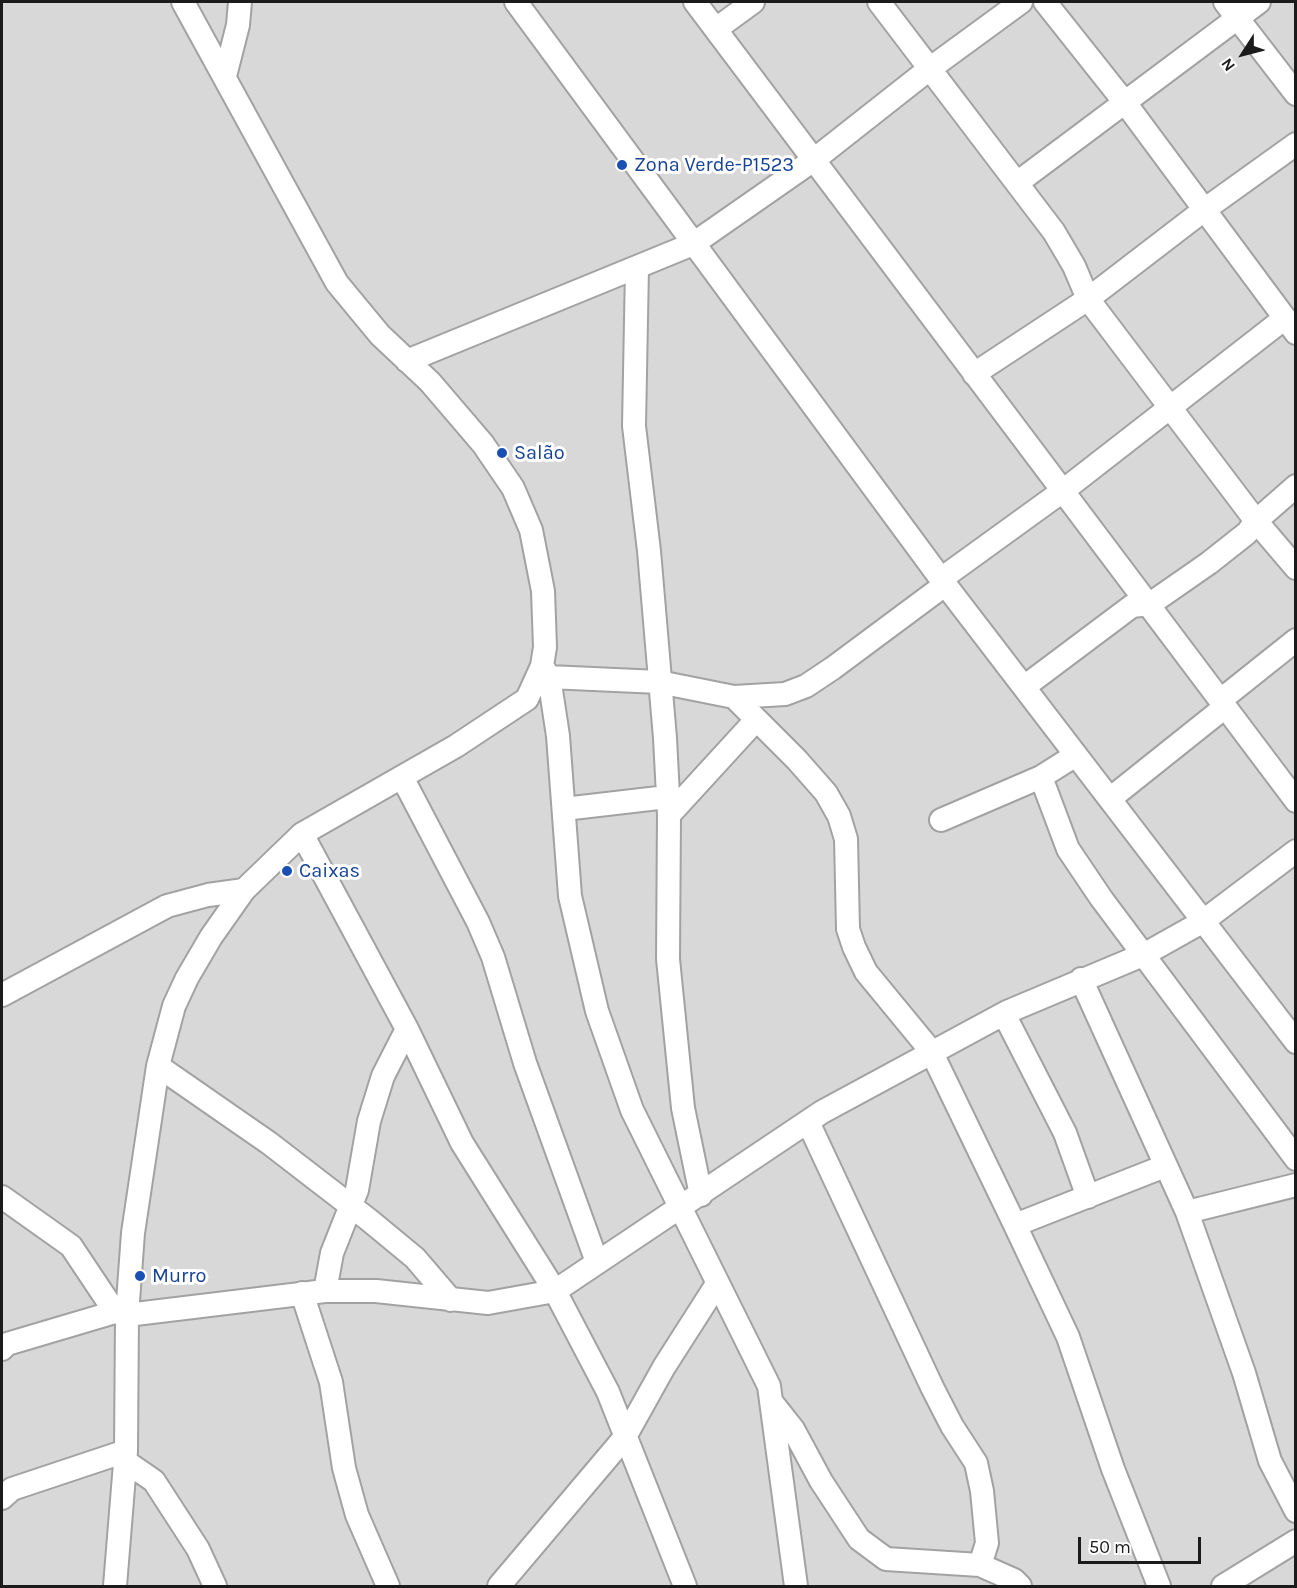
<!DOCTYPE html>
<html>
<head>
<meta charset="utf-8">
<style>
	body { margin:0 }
	#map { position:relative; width:1297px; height:1588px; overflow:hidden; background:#ece9e1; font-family:Karla,sans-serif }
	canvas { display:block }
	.frame { position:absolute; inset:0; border:3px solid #1b1b1b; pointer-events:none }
	.north { position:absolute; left:1213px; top:24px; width:60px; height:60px; -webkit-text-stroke:4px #fff; paint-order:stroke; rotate:234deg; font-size:16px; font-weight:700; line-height:24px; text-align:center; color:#1b1b1b }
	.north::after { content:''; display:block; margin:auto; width:21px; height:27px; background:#1b1b1b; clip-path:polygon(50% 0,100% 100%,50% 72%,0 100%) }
	.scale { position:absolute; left:1078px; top:1537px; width:123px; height:27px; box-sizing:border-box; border:3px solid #1b1b1b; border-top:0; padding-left:8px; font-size:18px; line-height:21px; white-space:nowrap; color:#1b1b1b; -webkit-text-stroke:4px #fff; paint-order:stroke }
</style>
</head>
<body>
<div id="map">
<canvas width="1297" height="1588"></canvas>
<div class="frame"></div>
<div class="north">N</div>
<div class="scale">50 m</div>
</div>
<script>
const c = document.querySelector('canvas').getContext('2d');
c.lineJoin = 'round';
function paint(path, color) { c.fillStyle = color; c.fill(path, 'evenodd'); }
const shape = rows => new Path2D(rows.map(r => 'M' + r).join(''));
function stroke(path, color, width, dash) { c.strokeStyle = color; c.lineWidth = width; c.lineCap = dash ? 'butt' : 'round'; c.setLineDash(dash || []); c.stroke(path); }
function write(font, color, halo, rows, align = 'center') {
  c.font = font + ' Karla,sans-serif'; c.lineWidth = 6; c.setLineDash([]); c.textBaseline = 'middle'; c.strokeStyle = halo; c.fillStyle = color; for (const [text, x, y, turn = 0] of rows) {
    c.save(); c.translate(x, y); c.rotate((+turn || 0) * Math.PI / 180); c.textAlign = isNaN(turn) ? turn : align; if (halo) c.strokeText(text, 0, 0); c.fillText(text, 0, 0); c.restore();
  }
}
const residential = shape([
	[2,2,1295,2,1295,1586,2,1586]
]);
const minor = shape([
	[516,2,941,579,1296,1042],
	[695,2,1296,801],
	[879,2,1054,232,1074,266,1088,299,1256,521,1296,568],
	[1045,2,1126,104,1296,333],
	[1225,2,1296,94],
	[716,29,753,2],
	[225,76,238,25,240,2],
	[1017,183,1259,2],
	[637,267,634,426,649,551,665,738,669,815,668,959,683,1108,701,1195],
	[407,361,693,244,815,159,928,70,1021,2],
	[974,374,1088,299,1204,210,1296,144],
	[941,579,1064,490,1285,318],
	[542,666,549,677,558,736,570,896,597,1011,632,1110,769,1386,796,1586],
	[549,677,659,682,734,697,785,694,806,686,833,668,946,584],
	[1024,687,1132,606,1150,604,1209,563,1247,533,1256,521,1296,486],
	[734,697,797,760,826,793,839,816,846,839,848,929,854,947,866,972,931,1051,1015,1225,1068,1337,1113,1469,1159,1586],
	[1076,755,1041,777,1068,849,1101,898,1296,1159],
	[402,777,478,922,493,957,525,1063,597,1262],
	[1111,798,1215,715,1222,709,1222,699,1296,640],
	[564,809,667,797],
	[669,815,756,720],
	[941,820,1041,777],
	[302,834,407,1029,462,1143,555,1291,608,1392,685,1586],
	[1081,979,1187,1212,1244,1373,1270,1461,1296,1511],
	[2,995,167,906,208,895,244,890],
	[1004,1014,1065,1133,1088,1197],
	[158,1066,269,1143,369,1220,415,1258,451,1300],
	[808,1122,932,1387,952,1426,976,1463,982,1491,987,1543,980,1565],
	[2,1197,71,1246,115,1312],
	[1187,1212,1296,1185],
	[1015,1225,1165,1166],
	[325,1291,332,1253,357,1190,369,1121,383,1076,407,1029],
	[302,1293,331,1382,344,1468,357,1515,388,1586],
	[2,1349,7,1344,115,1312,127,1315,325,1291,376,1291,488,1303,555,1291,822,1112,1007,1012,1145,954,1202,922,1296,851],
	[774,1405,793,1429,821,1481,859,1539,886,1559,980,1565,1014,1580,1020,1586],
	[125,1461,154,1481,198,1549,215,1586],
	[2,1498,12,1489,126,1451],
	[115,1586,126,1451,127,1315,133,1233,158,1066,174,1006,187,978,211,937,244,890,302,834,456,746,527,699,542,666,545,647,543,591,531,530,513,488,483,444,430,382,380,335,337,283,183,2],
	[499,1586,625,1437,664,1367,717,1284],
	[1223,1586,1296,1541]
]);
const markers = [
	[622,165,6,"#1a4fb4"],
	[502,453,6,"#1a4fb4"],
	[287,871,6,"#1a4fb4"],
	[140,1276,6,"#1a4fb4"]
];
const transitNames = [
	["Zona Verde-P1523",634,165],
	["Salão",514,453],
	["Caixas",299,871],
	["Murro",152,1276]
];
paint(residential, '#d9d8d8');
stroke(minor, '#a2a2a2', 26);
stroke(minor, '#fff', 22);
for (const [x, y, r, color] of markers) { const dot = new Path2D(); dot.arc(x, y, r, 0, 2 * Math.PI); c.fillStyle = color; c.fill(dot); stroke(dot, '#fff', 2); }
write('20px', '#164399', '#fff', transitNames, 'left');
</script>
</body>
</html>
